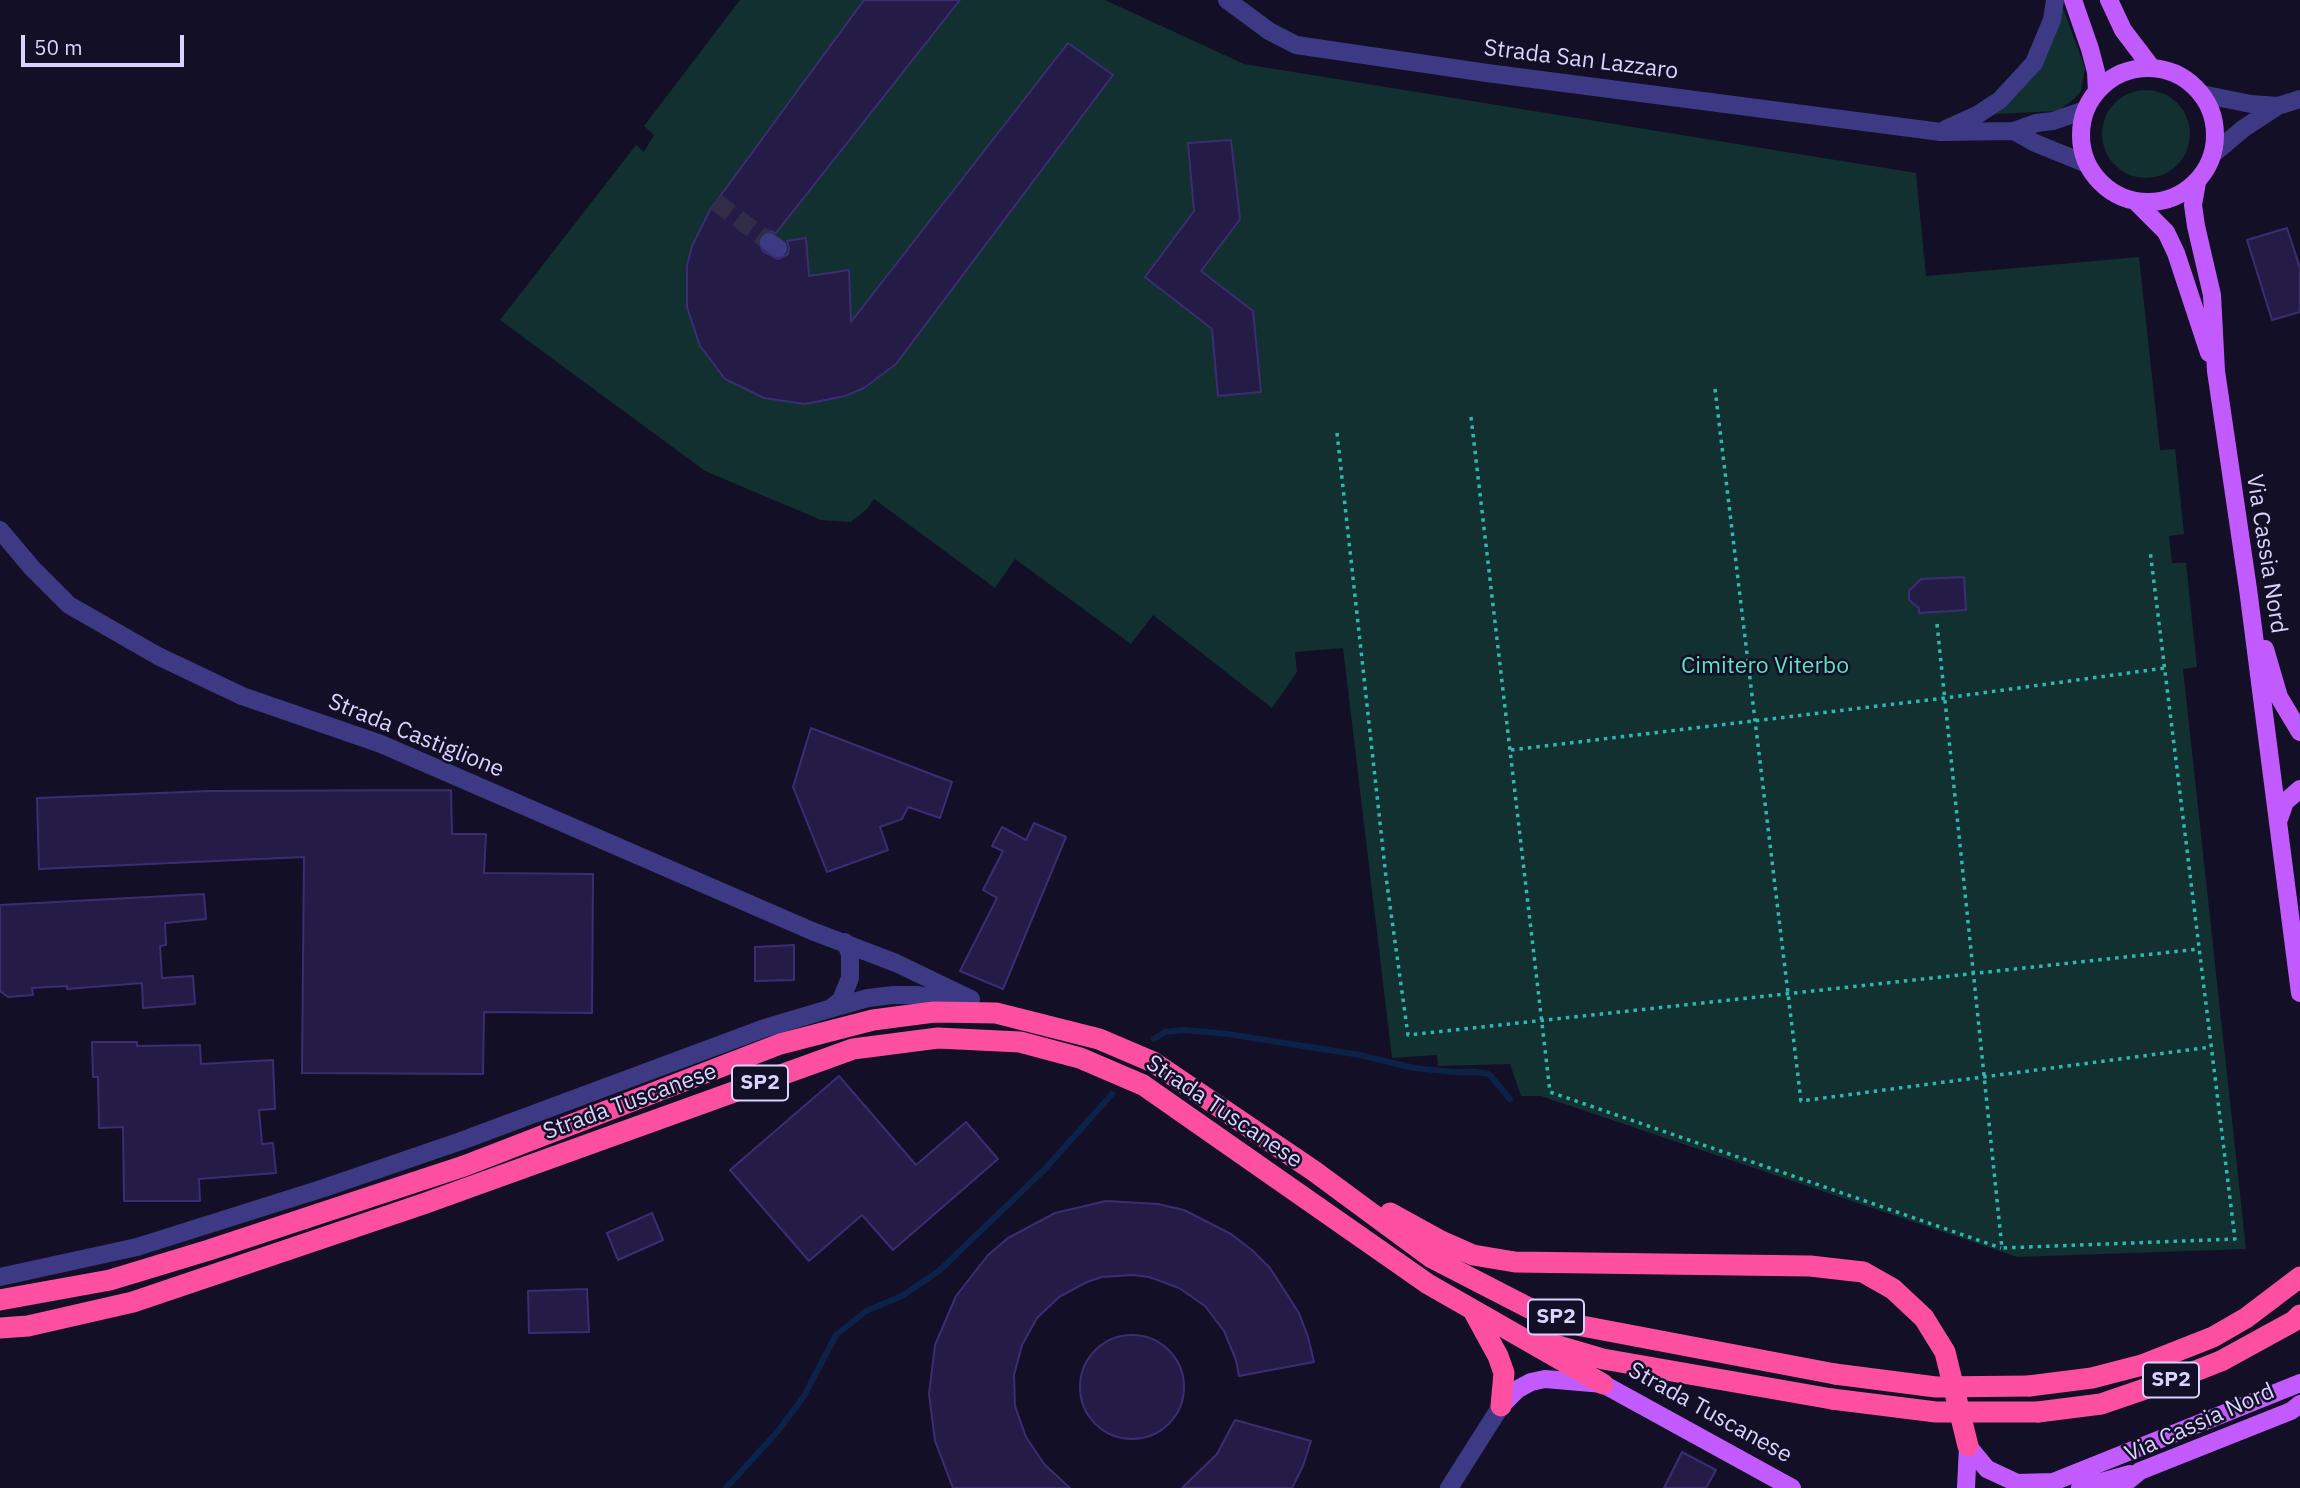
<!DOCTYPE html>
<html>
<head>
<meta charset="utf-8">
<style>
	body { margin:0 }
	#map { position:relative; width:2300px; height:1488px; overflow:hidden; background:#130f26; font-family:"IBM Plex Sans",sans-serif }
	canvas { display:block }
	.scale { position:absolute; left:21px; top:35px; width:163px; height:32px; box-sizing:border-box; border:4px solid #d9d4ff; border-top:0; padding-left:9px; font-size:21px; line-height:24px; white-space:nowrap; color:#d9d4ff; -webkit-text-stroke:5px #130f26; paint-order:stroke }
</style>
</head>
<body>
<div id="map">
<canvas width="2300" height="1488"></canvas>
<div class="scale">50 m</div>
</div>
<script>
const c = document.querySelector('canvas').getContext('2d');
c.lineJoin = 'round';
function paint(path, color) { c.fillStyle = color; c.fill(path, 'evenodd'); }
const shape = rows => new Path2D(rows.map(r => 'M' + r).join(''));
function stroke(path, color, width, dash) { c.strokeStyle = color; c.lineWidth = width; c.lineCap = dash ? 'butt' : 'round'; c.setLineDash(dash || []); c.stroke(path); }
function write(font, color, halo, rows, align = 'center') {
  c.font = font + ' "IBM Plex Sans",sans-serif'; c.lineWidth = 5; c.setLineDash([]); c.textBaseline = 'middle'; c.strokeStyle = halo; c.fillStyle = color; for (const [text, x, y, turn = 0] of rows) {
    c.save(); c.translate(x, y); c.rotate((+turn || 0) * Math.PI / 180); c.textAlign = isNaN(turn) ? turn : align; if (halo) c.strokeText(text, 0, 0); c.fillText(text, 0, 0); c.restore();
  }
}
const green = shape([
	[740,0,1105,0,1244,64,1916,173,1926,276,2139,257,2160,450,2175,449,2184,534,2169,536,2172,563,2186,563,2197,667,2183,669,2246,1249,2017,1257,1541,1096,1521,1096,1510,1064,1438,1066,1437,1055,1392,1058,1343,648,1295,652,1297,672,1272,708,1153,615,1131,644,1015,559,995,588,874,499,867,509,851,522,821,520,705,471,500,320,636,145,644,152,654,135,644,126],
	[2063,8,2085,68,2081,91,2074,99,2058,111,1993,114,2019,93,2033,76,2054,39],
	'2102 134a44 44 0 1 1 88 0a44 44 0 1 1-88 0Z'
]);
const stream = shape([
	[1154,1039,1165,1032,1184,1030,1228,1034,1360,1055,1414,1068,1454,1072,1476,1072,1489,1074,1510,1099],
	[726,1488,778,1431,804,1396,836,1335,866,1311,902,1296,939,1271,1046,1168,1112,1094]
]);
const building = shape([
	[864,0,960,0,776,233,769,231,763,232,758,242,763,251,778,259,788,254,789,248,787,241,806,238,809,276,849,270,851,322,1068,43,1113,75,896,364,864,388,845,396,805,404,764,398,725,379,700,346,687,307,687,266,692,246,710,210,864,0],
	[1231,140,1240,219,1201,271,1253,311,1261,392,1218,396,1212,329,1145,277,1194,211,1188,143,1231,140],
	[2287,228,2300,268,2300,312,2272,320,2247,240,2287,228],
	[1964,577,1966,610,1919,613,1919,608,1909,600,1909,591,1921,579,1964,577],
	[811,728,952,782,940,818,908,807,902,819,880,827,888,850,827,872,793,787,811,728],
	[451,790,452,834,486,834,484,873,593,874,592,1013,484,1012,483,1074,302,1073,304,857,39,869,37,798,209,791,451,790],
	[1034,823,1066,837,1003,989,960,971,997,898,983,890,1003,851,992,846,1002,827,1026,840,1034,823],
	[204,894,206,919,165,923,166,945,160,946,162,978,193,976,195,1004,143,1008,142,983,67,989,67,986,32,988,33,995,8,997,0,991,0,905,204,894],
	[794,945,794,980,755,981,755,947,794,945],
	[92,1042,137,1042,137,1046,200,1045,201,1064,273,1060,275,1109,259,1110,262,1144,273,1143,276,1173,199,1179,200,1201,124,1201,123,1127,99,1128,98,1077,93,1077,92,1042],
	[839,1076,916,1165,966,1122,998,1159,893,1250,862,1215,809,1261,730,1170,839,1076],
	[1106,1201,1158,1204,1184,1210,1231,1234,1252,1250,1270,1268,1299,1313,1308,1337,1314,1362,1239,1376,1236,1360,1224,1331,1205,1306,1179,1288,1149,1277,1133,1275,1102,1277,1087,1282,1059,1297,1037,1318,1022,1345,1014,1375,1015,1406,1026,1437,1044,1464,1070,1488,953,1488,935,1441,929,1394,935,1345,956,1296,988,1255,1008,1238,1055,1213,1106,1201],
	[652,1213,663,1240,618,1260,607,1233,652,1213],
	[587,1289,589,1332,529,1333,528,1291,587,1289],
	'1080 1387a52 52 0 1 1 104 0a52 52 0 1 1-104 0Z',
	[1235,1420,1311,1441,1303,1466,1292,1488,1182,1488,1217,1454,1235,1420],
	[1682,1452,1716,1470,1706,1488,1664,1488,1682,1452]
]);
const minorTunnel = shape([
	[716,202,769,242]
]);
const path = shape([
	[1715,389,1801,1101,2211,1047],
	[1471,417,1550,1092,2001,1248],
	[1337,433,1386,877,1408,1035,2199,949],
	[1937,624,2002,1248,2235,1239,2150,550],
	[1511,750,1945,698,2165,668]
]);
const minor = shape([
	[1227,0,1269,31,1296,45,1487,73,1941,132,2014,131,2036,123,2053,121,2085,110],
	[2201,94,2251,104,2278,106],
	[1946,129,1977,115,2000,100,2034,63,2052,20,2055,0],
	[2014,131,2035,143,2087,164],
	[2213,154,2244,128,2278,106,2300,99],
	[769,242,778,248],
	[0,530,32,568,69,605,158,656,242,696,381,744,812,931,896,963,971,999],
	[832,1007,841,1000,850,978,850,954,845,942],
	[0,1277,137,1247,324,1188,461,1141,765,1028,829,1009,868,998,893,995,918,995,946,1000,970,999],
	[1449,1488,1501,1406]
]);
const major = shape([
	[2073,0,2090,49,2096,72,2097,91],
	[2109,0,2123,30,2152,68],
	'2081 135a67 67 0 1 1 134 0a67 67 0 1 1-134 0Z',
	[2197,182,2193,205,2196,226,2212,295,2216,371,2248,589,2300,993],
	[2136,202,2166,232,2176,253,2209,353],
	[2265,649,2279,697,2300,732],
	[2279,819,2285,802,2300,789],
	[1501,1406,1518,1389,1531,1382,1545,1379,1603,1384,1792,1488],
	[1968,1446,1987,1469,2017,1483,2053,1482,2300,1383],
	[1966,1488,1968,1446],
	[2080,1488,2130,1474],
	[2119,1488,2140,1471,2291,1411,2300,1404]
]);
const highway = shape([
	[1390,1213,1439,1240,1473,1255,1515,1262,1810,1266,1863,1272,1893,1289,1924,1318,1945,1352,1968,1446],
	[0,1300,110,1280,209,1250,464,1166,780,1044,873,1020,934,1012,996,1013,1099,1039,1153,1062,1314,1171,1432,1258,1531,1309,1582,1326,1835,1374],
	[1475,1314,1498,1356,1504,1373,1501,1406],
	[0,1328,28,1326,133,1302,423,1204,853,1049,938,1038,1020,1042,1080,1058,1143,1085,1428,1284,1603,1384],
	[1545,1342,1603,1359,1832,1399],
	[2029,1386,2092,1378,2142,1365,2213,1337,2246,1318,2300,1277],
	[2038,1412,2101,1404,2180,1377,2221,1361,2294,1321,2300,1315]
]);
const highwayBridge = shape([
	[1835,1374,1936,1387,2029,1386],
	[1832,1399,1936,1412,2038,1412]
]);
const shields = [
	[760,1083,56],
	[1556,1317,56],
	[2171,1380,56]
];
const shieldNames = [
	["SP2",760,1083],
	["SP2",1556,1317],
	["SP2",2171,1380]
];
const streetNames = [
	["Strada San Lazzaro",1581,60,7],
	["Via Cassia Nord",2266,554,81],
	["Strada Castiglione",416,736,22],
	["Strada Tuscanese",630,1102,-20],
	["Strada Tuscanese",1224,1112,34],
	["Strada Tuscanese",1710,1413,29],
	["Via Cassia Nord",2200,1423,-24]
];
const parkNames = [
	["Cimitero Viterbo",1765,666]
];
paint(green, '#12302f');
stroke(stream, '#0c2248', 6);
paint(building, '#241b47');
stroke(building, '#3b2d73', 2);
stroke(minorTunnel, '#312d47', 18, [18, 9]);
stroke(path, '#2fb8b0', 3.5, [3.5, 5]);
stroke(minor, '#3d3a85', 18);
stroke(major, '#c25bff', 18);
stroke(highway, '#ff4fa3', 21);
stroke(highwayBridge, '#ff4fa3', 21);
for (const [x, y, w] of shields) { const box = new Path2D(); box.roundRect(x - w / 2, y - 17.5, w, 35, 5); c.fillStyle = '#130f26'; c.fill(box); stroke(box, '#d9d4ff', 2); }
write('bold 21px', '#d9d4ff', null, shieldNames);
write('23px', '#d9d4ff', '#130f26', streetNames);
write('23px', '#5fe0c0', '#130f26', parkNames);
</script>
</body>
</html>
